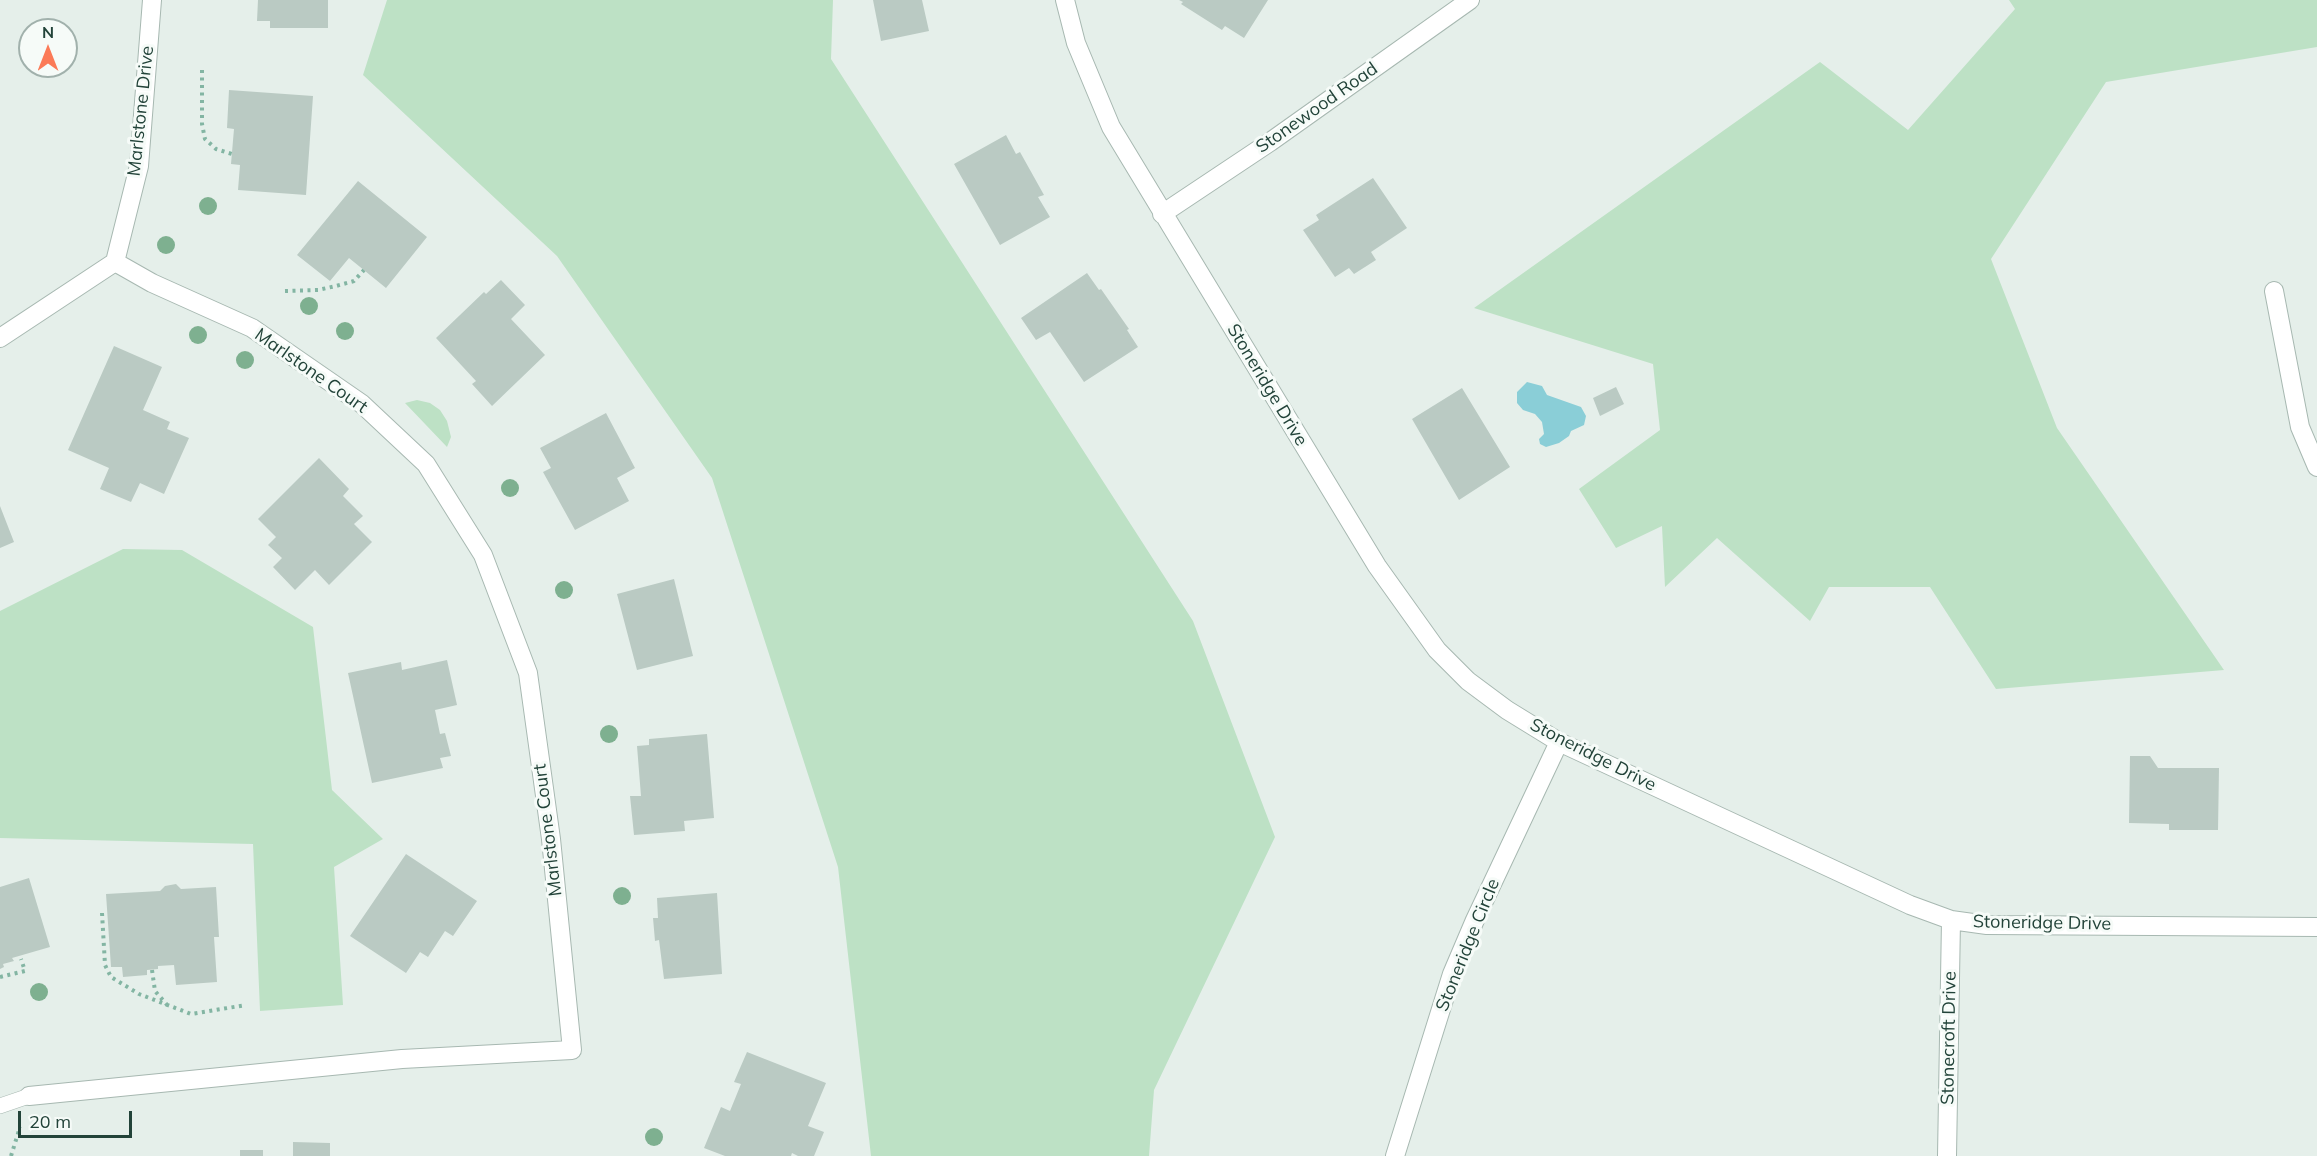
<!DOCTYPE html>
<html>
<head>
<meta charset="utf-8">
<style>
	body { margin:0 }
	#map { position:relative; width:2317px; height:1156px; overflow:hidden; background:#e5efea; font-family:Mulish,sans-serif }
	canvas { display:block }
	.north { position:absolute; left:18px; top:18px; width:60px; height:60px; box-sizing:border-box; background:#f6fbf8; border:2px solid #a1b1ac; border-radius:50%; rotate:0deg; font-size:16px; font-weight:700; line-height:24px; text-align:center; color:#224339 }
	.north::after { content:''; display:block; margin:auto; width:21px; height:27px; background:#fb7a57; clip-path:polygon(50% 0,100% 100%,50% 72%,0 100%) }
	.scale { position:absolute; left:18px; top:1111px; width:114px; height:27px; box-sizing:border-box; border:3px solid #224339; border-top:0; padding-left:8px; font-size:18px; line-height:21px; white-space:nowrap; color:#224339; -webkit-text-stroke:4px #f6fbf8; paint-order:stroke }
</style>
</head>
<body>
<div id="map">
<canvas width="2317" height="1156"></canvas>
<div class="north">N</div>
<div class="scale">20 m</div>
</div>
<script>
const c = document.querySelector('canvas').getContext('2d');
c.lineJoin = 'round';
function paint(path, color) { c.fillStyle = color; c.fill(path, 'evenodd'); }
const shape = rows => new Path2D(rows.map(r => 'M' + r).join(''));
function stroke(path, color, width, dash) { c.strokeStyle = color; c.lineWidth = width; c.lineCap = dash ? 'butt' : 'round'; c.setLineDash(dash || []); c.stroke(path); }
function write(font, color, halo, rows, align = 'center') {
  c.font = font + ' Mulish,sans-serif'; c.lineWidth = 6; c.setLineDash([]); c.textBaseline = 'middle'; c.strokeStyle = halo; c.fillStyle = color; for (const [text, x, y, turn = 0] of rows) {
    c.save(); c.translate(x, y); c.rotate((+turn || 0) * Math.PI / 180); c.textAlign = isNaN(turn) ? turn : align; if (halo) c.strokeText(text, 0, 0); c.fillText(text, 0, 0); c.restore();
  }
}
const green = shape([
	[387,0,833,0,831,59,1193,621,1275,837,1154,1090,1149,1156,871,1156,838,867,712,478,557,256,363,75],
	[2009,0,2317,0,2317,47,2106,82,1991,259,2057,428,2224,670,1996,689,1930,587,1829,587,1810,621,1717,538,1665,587,1662,526,1616,548,1579,489,1660,430,1653,364,1474,308,1820,62,1908,130,2015,9],
	[417,400,430,403,440,410,447,421,451,437,447,447,405,403],
	[123,549,182,550,313,627,332,790,383,839,334,867,343,1005,260,1011,253,844,0,838,0,611]
]);
const water = shape([
	[1527,382,1542,386,1547,395,1581,407,1586,416,1584,425,1571,431,1569,436,1559,443,1546,447,1540,444,1539,439,1544,434,1542,422,1535,414,1523,410,1517,403,1517,392]
]);
const building = shape([
	[258,0,328,0,328,28,270,28,270,21,257,21],
	[873,0,922,0,929,31,881,41],
	[1179,0,1268,0,1244,38,1225,26,1222,30,1181,4,1183,2],
	[229,90,313,96,306,195,238,190,240,165,231,164,234,129,227,128],
	[1006,135,1016,154,1020,152,1044,195,1038,197,1050,217,1000,245,954,164],
	[1373,178,1407,228,1371,252,1376,260,1354,274,1349,268,1335,277,1303,230,1319,220,1316,215],
	[358,181,427,237,386,288,349,258,330,281,297,255],
	[1087,273,1099,290,1101,289,1129,329,1127,330,1138,347,1084,382,1050,332,1036,340,1021,318],
	[501,280,525,305,511,319,545,355,492,406,472,384,476,381,436,338,484,292,486,294],
	[114,346,162,367,143,410,170,422,167,429,189,438,164,494,140,483,131,502,100,489,109,468,68,450],
	[1616,387,1624,404,1600,416,1593,398],
	[1462,388,1510,467,1459,500,1412,419],
	[606,413,635,468,617,478,629,501,575,530,543,472,551,468,540,448],
	[319,458,349,489,343,496,363,516,354,524,372,542,329,585,315,570,295,590,273,567,282,558,268,545,276,537,258,519],
	[0,506,14,542,0,548],
	[674,579,693,656,637,670,617,594],
	[447,660,457,705,435,710,440,734,445,733,451,756,440,758,443,768,372,783,348,673,401,662,402,670],
	[707,734,714,818,684,821,685,831,634,835,630,796,641,796,637,746,649,745,649,739],
	[2130,756,2150,756,2158,768,2219,768,2218,830,2169,830,2169,824,2129,823],
	[406,854,477,901,453,936,445,931,428,957,420,952,406,973,350,936],
	[29,878,50,947,12,958,14,961,3,964,4,967,0,969,0,887],
	[176,884,181,889,216,887,219,937,214,937,217,982,176,985,174,965,158,966,158,969,147,970,147,975,123,977,122,967,111,967,106,894,160,891,165,886],
	[717,893,722,974,664,979,659,940,655,941,653,918,658,918,657,898],
	[747,1052,826,1083,808,1126,824,1132,814,1156,798,1156,792,1153,791,1156,725,1156,704,1148,721,1107,730,1111,741,1084,734,1082],
	[293,1142,330,1143,330,1156,293,1156],
	[240,1150,263,1150,263,1156,240,1156]
]);
const path = shape([
	[202,70,202,124,205,139,216,149,232,154],
	[285,291,318,290,336,286,354,281,364,270],
	[102,913,105,965,111,977,139,994,191,1014,246,1005],
	[152,970,155,991,168,1006],
	[0,977,25,971,21,959],
	[11,1156,20,1127]
]);
const lane = shape([
	[0,1106,29,1096]
]);
const street = shape([
	[1065,0,1076,43,1111,127,1377,566,1437,650,1468,681,1507,710,1559,742,1910,905,1951,920,1987,925,2317,927],
	[1162,214,1270,142,1470,0],
	[2274,291,2300,427,2317,467],
	[0,338,115,262,139,166,152,0],
	[29,1096,402,1059,572,1050,551,839,528,673,483,555,426,464,362,404,252,328,152,283,115,262],
	[1395,1156,1452,974,1475,920,1559,742],
	[1947,1156,1951,920]
]);
const trees = [
	[208,206],
	[166,245],
	[309,306],
	[345,331],
	[198,335],
	[245,360],
	[510,488],
	[564,590],
	[609,734],
	[622,896],
	[39,992],
	[654,1137]
];
const streetNames = [
	["Stonewood Road",1317,108,-35],
	["Marlstone Drive",141,111,-84],
	["Marlstone Court",311,371,35],
	["Stoneridge Drive",1267,385,59],
	["Stoneridge Drive",1593,755,27],
	["Marlstone Court",548,830,-97],
	["Stoneridge Drive",2042,923,1],
	["Stoneridge Circle",1468,945,-68],
	["Stonecroft Drive",1949,1038,-89]
];
paint(green, '#bde1c5');
paint(water, '#8aced7');
paint(building, '#bacac3');
stroke(lane, '#a7b8b1', 16);
stroke(street, '#a7b8b1', 20);
stroke(path, '#83b5a3', 4, [3, 4.5]);
stroke(lane, '#fff', 15);
stroke(street, '#fff', 18);
c.fillStyle = '#7eb090';
for (const [x, y] of trees) { c.beginPath(); c.arc(x, y, 9, 0, 2 * Math.PI); c.fill(); }
write('18px', '#224339', '#f6fbf8', streetNames);
</script>
</body>
</html>
